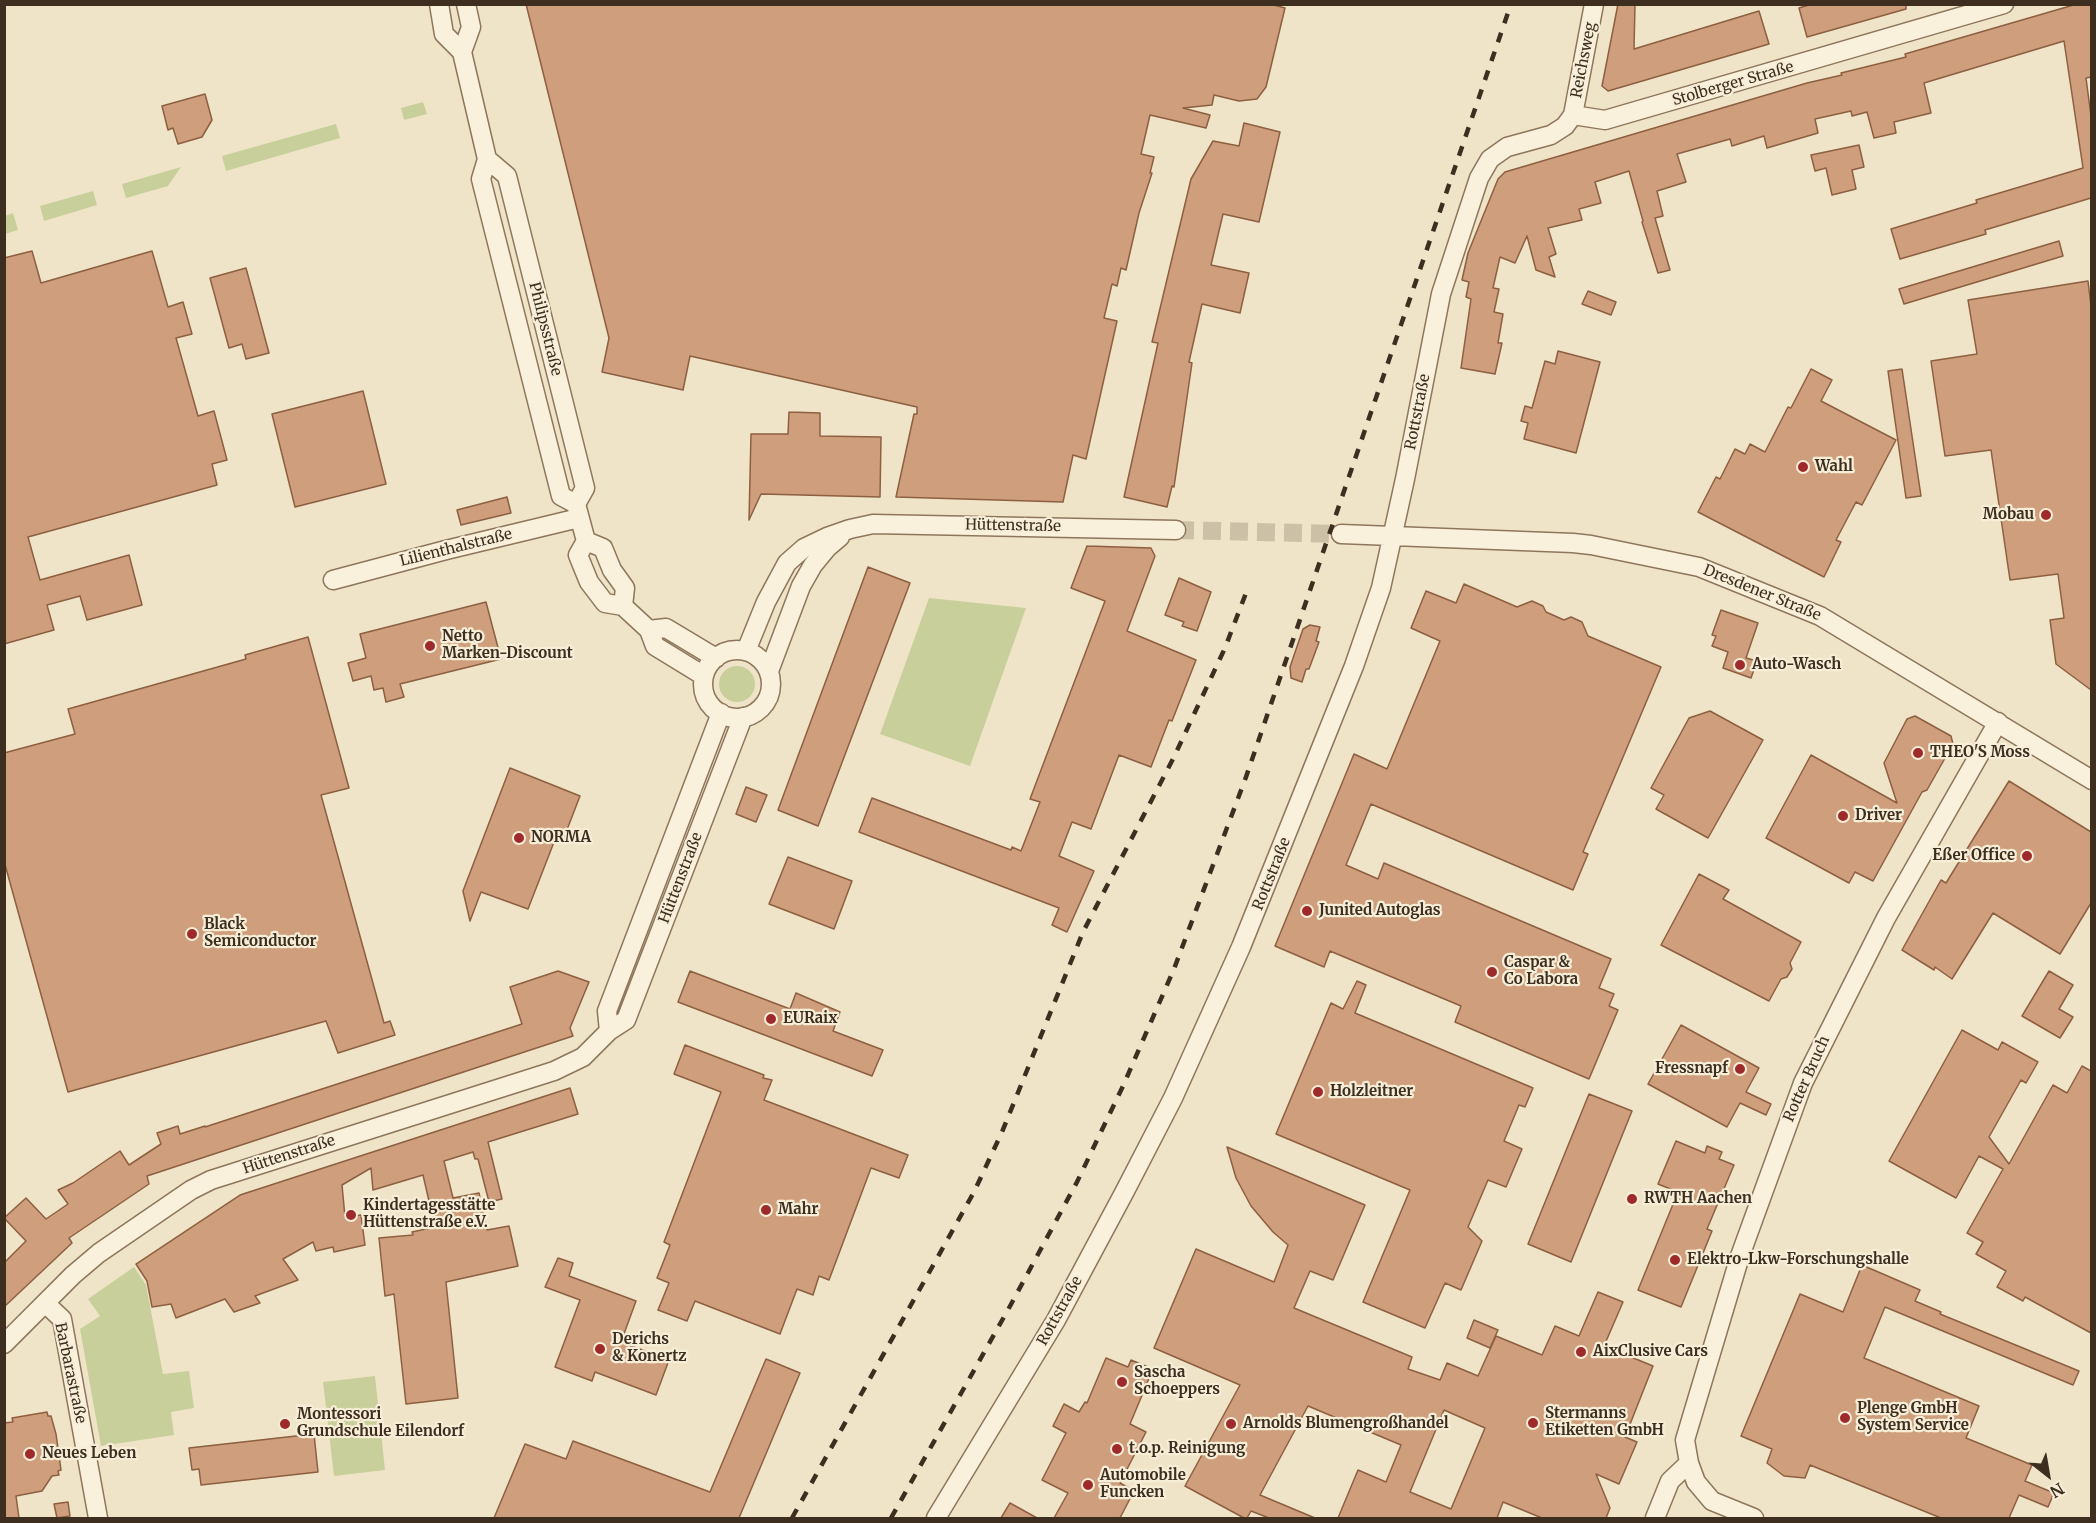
<!DOCTYPE html>
<html>
<head>
<meta charset="utf-8">
<style>
	body { margin:0 }
	#map { position:relative; width:2096px; height:1523px; overflow:hidden; background:#f0e4c8; font-family:Merriweather,serif }
	canvas { display:block }
	.frame { position:absolute; inset:0; border:6px solid #3d2e20; pointer-events:none }
	.north { position:absolute; left:2018px; top:1445px; width:60px; height:60px; -webkit-text-stroke:4px #f7eed8; paint-order:stroke; rotate:149deg; font-size:16px; font-weight:700; line-height:24px; text-align:center; color:#3d2e20 }
	.north::after { content:''; display:block; margin:auto; width:21px; height:27px; background:#3d2e20; clip-path:polygon(50% 0,100% 100%,50% 72%,0 100%) }
</style>
</head>
<body>
<div id="map">
<canvas width="2096" height="1523"></canvas>
<div class="frame"></div>
<div class="north">N</div>
</div>
<script>
const c = document.querySelector('canvas').getContext('2d');
c.lineJoin = 'round';
function paint(path, color) { c.fillStyle = color; c.fill(path, 'evenodd'); }
const shape = rows => new Path2D(rows.map(r => 'M' + r).join(''));
function stroke(path, color, width, dash) { c.strokeStyle = color; c.lineWidth = width; c.lineCap = dash ? 'butt' : 'round'; c.setLineDash(dash || []); c.stroke(path); }
function write(font, color, halo, rows, align = 'center') {
  c.font = font + ' Merriweather,serif'; c.lineWidth = 4.5; c.setLineDash([]); c.textBaseline = 'middle'; c.strokeStyle = halo; c.fillStyle = color; for (const [text, x, y, turn = 0] of rows) {
    c.save(); c.translate(x, y); c.rotate((+turn || 0) * Math.PI / 180); c.textAlign = isNaN(turn) ? turn : align; if (halo) c.strokeText(text, 0, 0); c.fillText(text, 0, 0); c.restore();
  }
}
const green = shape([
	[423,102,427,114,404,120,401,108],
	[336,124,340,138,226,171,222,156],
	[181,167,168,186,126,198,122,184],
	[93,191,97,205,44,221,40,206],
	[13,213,18,230,5,234,5,216],
	[929,598,1026,608,970,766,880,734],
	'719 684a18 18 0 1 1 36 0a18 18 0 1 1-36 0Z',
	[134,1267,146,1285,163,1374,189,1371,194,1408,171,1412,174,1435,101,1446,80,1329,100,1316,88,1299],
	[375,1376,385,1470,334,1476,323,1382]
]);
const building = shape([
	[526,4,1270,4,1285,8,1266,87,1257,99,1239,101,1214,95,1212,105,1183,108,1210,115,1206,128,1150,115,1141,154,1154,157,1150,173,1152,173,1139,213,1126,270,1121,268,1117,286,1112,284,1104,318,1117,321,1086,459,1073,455,1063,502,896,497,914,414,917,414,917,407,690,356,683,390,602,372,609,338,526,4],
	[1618,4,1635,4,1634,49,1759,11,1769,44,1608,91,1602,86,1618,4],
	[1812,4,1906,4,1906,9,1807,37,1799,8,1812,4],
	[2077,4,2091,4,2091,77,2086,78,2091,116,2091,198,1985,230,1986,234,1900,259,1891,229,1977,203,1976,200,2083,168,2064,41,1924,83,1931,113,1894,122,1896,133,1874,138,1867,112,1852,116,1851,111,1815,119,1818,133,1767,148,1764,136,1732,146,1730,139,1677,154,1686,182,1657,191,1663,216,1655,218,1670,270,1658,273,1642,222,1643,221,1629,171,1595,182,1601,203,1579,209,1582,220,1548,228,1556,254,1549,257,1555,277,1536,270,1527,236,1515,263,1500,257,1493,288,1499,289,1494,312,1503,314,1498,343,1502,343,1495,374,1461,368,1471,299,1466,297,1469,282,1462,280,1468,253,1498,179,1505,172,1807,83,1842,75,1841,73,1906,57,1905,54,2077,4],
	[205,94,212,120,202,137,178,144,173,128,168,130,162,106,205,94],
	[1244,123,1280,132,1259,222,1223,214,1211,265,1249,273,1240,313,1202,304,1189,362,1192,363,1174,487,1172,486,1167,507,1124,497,1158,343,1152,342,1191,179,1213,141,1239,146,1244,123],
	[1859,145,1864,167,1852,170,1856,189,1832,195,1826,168,1815,171,1811,155,1859,145],
	[2059,241,2063,256,1904,304,1899,289,2059,241],
	[32,251,41,283,152,251,168,307,183,302,192,334,176,338,198,416,214,411,227,460,212,464,217,485,28,537,40,580,129,555,142,605,87,620,80,596,47,605,54,630,4,644,4,258,32,251],
	[246,268,269,353,246,359,242,344,229,348,210,278,246,268],
	[2088,281,2091,306,2091,690,2056,664,2050,620,2064,618,2058,574,2010,580,1991,450,1945,456,1931,361,1977,354,1968,300,2088,281],
	[1588,291,1616,302,1611,315,1582,304,1588,291],
	[1558,351,1600,362,1576,453,1524,439,1528,423,1521,421,1525,406,1532,408,1545,361,1555,364,1558,351],
	[1811,369,1832,380,1821,401,1896,440,1862,505,1856,502,1836,540,1841,542,1824,577,1698,512,1716,477,1720,479,1735,449,1745,454,1750,444,1765,452,1788,407,1791,408,1811,369],
	[1902,369,1921,496,1906,498,1888,371,1902,369],
	[363,391,386,484,295,507,272,414,363,391],
	[789,412,820,413,820,436,881,437,880,497,761,494,749,520,751,434,788,434,789,412],
	[507,497,511,513,461,525,457,510,507,497],
	[1087,546,1151,548,1155,556,1127,631,1196,660,1172,721,1169,720,1151,767,1119,755,1091,829,1072,822,1059,856,1094,871,1067,932,1052,925,1059,908,859,832,872,798,1011,850,1012,847,1021,851,1040,802,1030,799,1105,601,1071,588,1087,546],
	[868,567,910,583,818,826,778,810,868,567],
	[1179,578,1211,592,1197,631,1182,626,1184,622,1165,615,1179,578],
	[1464,584,1517,607,1532,601,1543,606,1546,612,1564,620,1571,617,1582,622,1588,636,1661,667,1583,852,1588,854,1573,890,1371,804,1346,865,1378,879,1384,863,1611,959,1599,988,1614,994,1609,1006,1618,1010,1589,1079,1455,1022,1461,1006,1330,951,1324,967,1275,946,1354,754,1387,769,1440,641,1411,628,1426,591,1456,603,1464,584],
	[486,602,501,659,400,684,404,697,386,702,383,688,374,690,371,676,353,681,348,663,366,658,360,634,486,602],
	[1721,610,1758,623,1746,658,1757,661,1751,678,1723,668,1728,652,1712,646,1716,636,1712,635,1721,610],
	[1310,625,1320,627,1316,641,1319,642,1309,669,1306,669,1302,682,1291,678,1290,667,1303,629,1310,625],
	[308,637,349,788,321,795,384,1023,390,1021,395,1035,338,1053,326,1021,68,1092,4,861,4,753,75,734,68,709,246,659,245,655,308,637],
	[1710,711,1763,740,1708,838,1656,809,1664,795,1651,788,1689,718,1710,711],
	[1915,716,1951,736,1953,744,1927,790,1922,792,1873,881,1855,872,1849,883,1766,838,1811,755,1897,803,1884,763,1907,719,1915,716],
	[510,768,580,796,563,840,556,837,528,909,481,892,470,921,463,891,510,768],
	[2009,781,2091,832,2091,903,2060,954,1993,913,1952,979,1935,967,1934,970,1902,950,1941,880,1946,883,2009,781],
	[746,787,767,795,756,822,736,814,746,787],
	[788,857,852,881,834,929,769,904,788,857],
	[1699,874,1729,890,1723,899,1801,942,1790,963,1792,969,1787,977,1781,979,1769,1001,1661,945,1699,874],
	[558,971,589,982,570,1028,573,1036,147,1176,149,1184,69,1238,72,1243,4,1307,4,1263,26,1241,4,1218,26,1198,46,1219,68,1204,58,1190,73,1183,120,1151,129,1165,161,1144,157,1133,178,1126,180,1134,205,1126,205,1127,522,1024,510,987,558,971],
	[690,971,790,1009,796,993,840,1012,833,1031,883,1050,872,1076,678,1002,690,971],
	[2049,971,2073,985,2059,1009,2073,1017,2060,1038,2022,1016,2049,971],
	[1357,981,1366,985,1355,1013,1533,1088,1525,1107,1519,1105,1504,1141,1522,1149,1506,1187,1488,1180,1468,1227,1482,1241,1461,1290,1445,1283,1425,1328,1363,1302,1410,1190,1276,1134,1331,1003,1343,1009,1357,981],
	[1681,1025,1759,1068,1746,1092,1771,1104,1766,1115,1740,1103,1727,1127,1648,1084,1681,1025],
	[1962,1030,1998,1050,2002,1042,2038,1062,2026,1083,2021,1080,1989,1137,2009,1164,2053,1085,2067,1093,2082,1066,2091,1071,2091,1333,2025,1297,2023,1301,1997,1287,2006,1271,1976,1254,1983,1242,1967,1233,2003,1169,1979,1156,1956,1198,1889,1161,1962,1030],
	[685,1045,764,1075,763,1078,772,1080,764,1100,908,1155,899,1178,871,1168,829,1280,819,1276,813,1295,797,1289,780,1334,695,1301,687,1321,658,1310,669,1283,657,1278,670,1245,664,1242,721,1092,674,1074,685,1045],
	[570,1088,578,1114,488,1142,502,1199,489,1202,478,1159,475,1159,473,1152,444,1161,453,1198,479,1193,487,1230,509,1226,518,1266,446,1282,458,1398,406,1404,394,1294,385,1296,379,1238,413,1235,412,1232,435,1227,423,1175,373,1190,371,1168,342,1185,345,1217,361,1215,365,1245,334,1252,333,1247,316,1251,313,1242,283,1259,298,1280,255,1296,260,1303,234,1312,225,1299,176,1318,171,1304,152,1307,147,1281,136,1264,240,1195,570,1088],
	[1589,1094,1632,1111,1571,1262,1528,1244,1589,1094],
	[1676,1141,1705,1153,1707,1146,1722,1152,1719,1159,1734,1165,1707,1229,1712,1231,1681,1307,1638,1290,1678,1192,1658,1184,1676,1141],
	[1227,1147,1365,1205,1333,1280,1310,1271,1294,1308,1412,1357,1408,1369,1440,1380,1447,1363,1478,1376,1496,1336,1542,1355,1555,1326,1579,1336,1598,1292,1623,1302,1604,1346,1653,1366,1625,1437,1637,1442,1619,1484,1596,1474,1610,1508,1606,1518,1542,1518,1503,1502,1497,1518,1338,1518,1358,1470,1386,1482,1401,1445,1308,1406,1260,1495,1315,1518,1269,1518,1251,1511,1247,1518,1244,1518,1185,1486,1240,1385,1154,1348,1196,1249,1274,1282,1288,1245,1273,1232,1251,1206,1236,1178,1227,1147],
	[1444,1410,1485,1428,1451,1509,1410,1492,1444,1410],
	[558,1258,573,1263,569,1276,636,1301,621,1342,669,1360,656,1395,595,1372,592,1381,555,1367,580,1300,545,1287,558,1258],
	[1862,1265,1920,1290,1915,1301,1941,1312,1940,1314,2079,1371,2073,1385,1885,1307,1864,1358,1979,1406,1966,1438,2032,1465,2025,1481,2054,1493,2048,1507,2019,1495,2009,1518,1941,1518,1810,1465,1805,1478,1784,1476,1767,1463,1772,1449,1741,1436,1800,1294,1843,1312,1862,1265],
	[1474,1320,1498,1330,1490,1348,1467,1338,1474,1320],
	[1106,1358,1128,1367,1131,1360,1153,1369,1130,1424,1146,1432,1120,1483,1134,1491,1120,1518,1054,1518,1068,1493,1042,1480,1066,1433,1053,1426,1064,1404,1079,1412,1085,1402,1087,1403,1106,1358],
	[766,1359,800,1373,739,1518,494,1518,525,1444,566,1459,573,1441,710,1492,766,1359],
	[47,1412,48,1416,51,1416,56,1434,61,1470,58,1471,59,1475,52,1476,42,1491,16,1496,19,1518,4,1518,4,1423,13,1422,12,1418,47,1412],
	[314,1434,318,1472,201,1485,199,1469,192,1470,189,1448,314,1434],
	[68,1502,70,1516,57,1518,54,1504,68,1502],
	[1010,1503,1037,1518,1001,1518,1010,1503]
]);
const minorTunnel = shape([
	[1176,530,1341,534]
]);
const minor = shape([
	[439,4,444,34,462,52,487,159,481,179,561,496,576,504],
	[462,52,471,27,466,4],
	[1573,115,1605,120,2004,4],
	[487,159,507,176,585,488,576,504,583,530,586,541,603,548,612,570,625,588,623,606],
	[1341,534,1573,543,1591,545,1699,567,1820,616,2092,780],
	[586,541,578,555,589,582,605,603,623,606,649,630,655,646,704,676],
	[333,580,446,550,579,518],
	[649,630,666,628,716,658],
	'703 684a34 34 0 1 1 68 0a34 34 0 1 1-68 0Z',
	[746,651,766,602,787,563,804,548,827,537,850,529,873,524,1176,530],
	[769,671,801,586,813,565,827,548,840,537],
	[609,1031,607,1011,721,713],
	[45,1303,62,1319,98,1518],
	[4,1344,73,1275,99,1253,191,1190,211,1180,554,1071,583,1057,609,1031,626,1020,743,717],
	[936,1518,1056,1320,1125,1191,1173,1098,1241,947,1354,666,1381,588,1405,479,1441,294,1479,178,1490,159,1507,147,1551,135,1565,126,1573,115,1594,4],
	[1655,1518,1670,1481,1689,1463],
	[1754,1518,1712,1501,1696,1482,1689,1463,1685,1440,1740,1256,1803,1083,1886,918,1998,722]
]);
const rail = shape([
	[792,1518,974,1192,1002,1132,1083,932,1174,757,1225,648,1246,593],
	[891,1518,1009,1308,1077,1182,1123,1086,1174,969,1246,777,1511,4]
]);
const markers = [
	[1803,467,6,"#9e2a2b"],
	[2046,515,6,"#9e2a2b"],
	[430,646,6,"#9e2a2b"],
	[1740,665,6,"#9e2a2b"],
	[1918,753,6,"#9e2a2b"],
	[1843,816,6,"#9e2a2b"],
	[519,838,6,"#9e2a2b"],
	[2027,856,6,"#9e2a2b"],
	[1307,911,6,"#9e2a2b"],
	[192,934,6,"#9e2a2b"],
	[1492,972,6,"#9e2a2b"],
	[771,1019,6,"#9e2a2b"],
	[1740,1069,6,"#9e2a2b"],
	[1318,1092,6,"#9e2a2b"],
	[1632,1199,6,"#9e2a2b"],
	[766,1210,6,"#9e2a2b"],
	[351,1215,6,"#9e2a2b"],
	[1675,1260,6,"#9e2a2b"],
	[600,1349,6,"#9e2a2b"],
	[1581,1352,6,"#9e2a2b"],
	[1122,1382,6,"#9e2a2b"],
	[1845,1418,6,"#9e2a2b"],
	[1533,1423,6,"#9e2a2b"],
	[285,1424,6,"#9e2a2b"],
	[1231,1424,6,"#9e2a2b"],
	[1117,1449,6,"#9e2a2b"],
	[30,1454,6,"#9e2a2b"],
	[1088,1485,6,"#9e2a2b"]
];
const streetNames = [
	["Reichsweg",1584,60,-79],
	["Stolberger Straße",1733,84,-16],
	["Philipsstraße",545,329,76],
	["Rottstraße",1418,412,-79],
	["Hüttenstraße",1013,526,1],
	["Lilienthalstraße",456,548,-14],
	["Dresdener Straße",1762,593,22],
	["Rottstraße",1272,874,-68],
	["Hüttenstraße",681,878,-69],
	["Rotter Bruch",1807,1079,-66],
	["Hüttenstraße",289,1155,-18],
	["Rottstraße",1060,1311,-61],
	["Barbarastraße",70,1373,78]
];
const poiNames = [
	["Wahl",1815,467],
	["Mobau",2034,515,"right"],
	["Netto",442,637],
	["Marken-Discount",442,654],
	["Auto-Wasch",1752,665],
	["THEO'S Moss",1930,753],
	["Driver",1855,816],
	["NORMA",531,838],
	["Eßer Office",2015,856,"right"],
	["Junited Autoglas",1319,911],
	["Black",204,925],
	["Semiconductor",204,942],
	["Caspar &",1504,963],
	["Co Labora",1504,980],
	["EURaix",783,1019],
	["Fressnapf",1728,1069,"right"],
	["Holzleitner",1330,1092],
	["RWTH Aachen",1644,1199],
	["Kindertagesstätte",363,1206],
	["Hüttenstraße e.V.",363,1223],
	["Mahr",778,1210],
	["Elektro-Lkw-Forschungshalle",1687,1260],
	["Derichs",612,1340],
	["& Konertz",612,1357],
	["AixClusive Cars",1593,1352],
	["Sascha",1134,1373],
	["Schoeppers",1134,1390],
	["Plenge GmbH",1857,1409],
	["System Service",1857,1426],
	["Stermanns",1545,1414],
	["Etiketten GmbH",1545,1431],
	["Montessori",297,1415],
	["Grundschule Eilendorf",297,1432],
	["Arnolds Blumengroßhandel",1243,1424],
	["t.o.p. Reinigung",1129,1449],
	["Neues Leben",42,1454],
	["Automobile",1100,1476],
	["Funcken",1100,1493]
];
paint(green, '#c9cf9b');
paint(building, '#cf9f7d');
stroke(building, '#8d5f41', 1.5);
stroke(minorTunnel, '#ccc0a6', 18, [18, 9]);
stroke(minor, '#8d765c', 21);
stroke(minor, '#faf1dc', 18);
stroke(rail, '#3d2e20', 4.5, [10, 10]);
for (const [x, y, r, color] of markers) { const dot = new Path2D(); dot.arc(x, y, r, 0, 2 * Math.PI); c.fillStyle = color; c.fill(dot); stroke(dot, '#f7eed8', 2); }
write('15px', '#3d2e20', '#f7eed8', streetNames);
write('bold 15px', '#3d2e20', '#f7eed8', poiNames, 'left');
</script>
</body>
</html>
